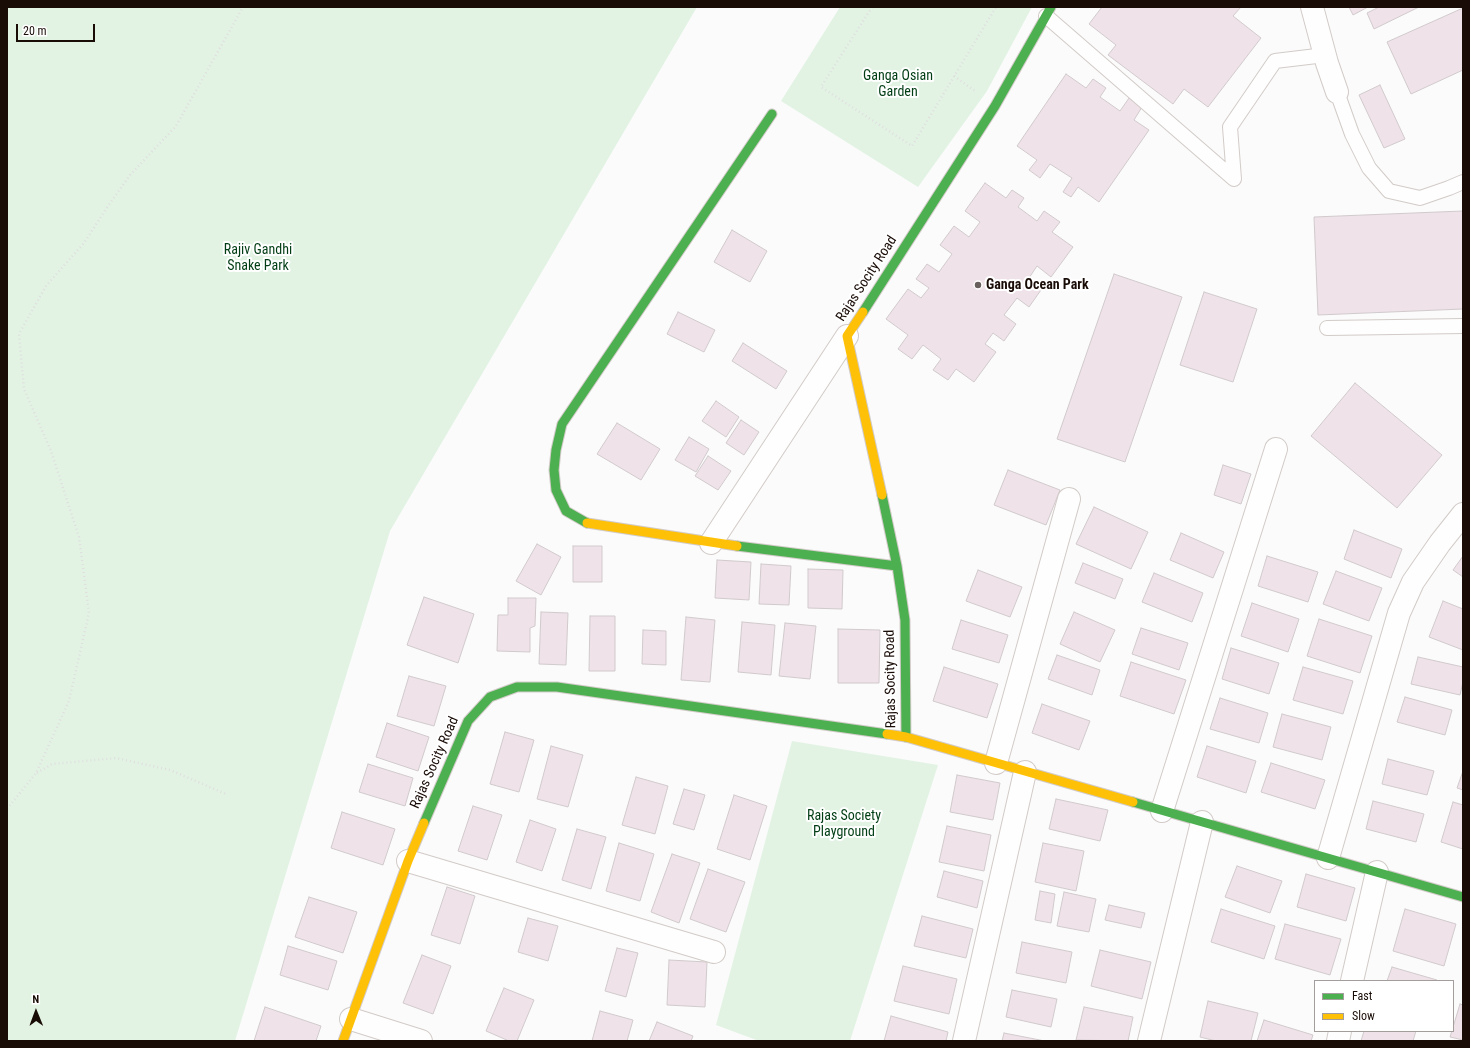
<!DOCTYPE html>
<html>
<head>
<meta charset="utf-8">
<style>
	body { margin:0 }
	#map { position:relative; width:1470px; height:1048px; overflow:hidden; background:#fbfbfb; font-family:"Roboto Condensed",sans-serif }
	canvas { display:block }
	.frame { position:absolute; inset:0; border:8px solid #190c07; pointer-events:none }
	.legend { position:absolute; left:1314px; top:980px; width:140px; height:52px; box-sizing:border-box; background:#fff; border:1px solid #a39e9c; margin:0; padding:5px 7px; list-style:none; font-size:12px; color:#190c07 }
	.legend li { display:flex; align-items:center; gap:8px; height:20px }
	.legend b { width:20px; border:1px solid #a39e9c }
	.north { position:absolute; left:16px; top:992px; width:40px; height:40px; -webkit-text-stroke:3px #fff; paint-order:stroke; rotate:359deg; font-size:11px; font-weight:700; line-height:16px; text-align:center; color:#190c07 }
	.north::after { content:''; display:block; margin:auto; width:14px; height:18px; background:#190c07; clip-path:polygon(50% 0,100% 100%,50% 72%,0 100%) }
	.scale { position:absolute; left:16px; top:24px; width:79px; height:18px; box-sizing:border-box; border:2px solid #190c07; border-top:0; padding-left:5px; font-size:12px; line-height:14px; white-space:nowrap; color:#190c07; -webkit-text-stroke:3px #fff; paint-order:stroke }
</style>
</head>
<body>
<div id="map">
<canvas width="1470" height="1048"></canvas>
<div class="frame"></div>
<ul class="legend">
<li><b style="height:5px;background:#4caf50"></b>Fast</li>
<li><b style="height:5px;background:#ffc107"></b>Slow</li>
</ul>
<div class="north">N</div>
<div class="scale">20 m</div>
</div>
<script>
const c = document.querySelector('canvas').getContext('2d');
c.lineJoin = 'round';
function paint(path, color) { c.fillStyle = color; c.fill(path, 'evenodd'); }
const shape = rows => new Path2D(rows.map(r => 'M' + r).join(''));
function stroke(path, color, width, dash) { c.strokeStyle = color; c.lineWidth = width; c.lineCap = dash ? 'butt' : 'round'; c.setLineDash(dash || []); c.stroke(path); }
function write(font, color, halo, rows, align = 'center') {
  c.font = font + ' "Roboto Condensed",sans-serif'; c.lineWidth = 4; c.setLineDash([]); c.textBaseline = 'middle'; c.strokeStyle = halo; c.fillStyle = color; for (const [text, x, y, turn = 0] of rows) {
    c.save(); c.translate(x, y); c.rotate((+turn || 0) * Math.PI / 180); c.textAlign = isNaN(turn) ? turn : align; if (halo) c.strokeText(text, 0, 0); c.fillText(text, 0, 0); c.restore();
  }
}
const green = shape([
	[7,7,697,7,390,531,235,1041,7,1041],
	[840,7,1032,7,987,91,918,187,781,101],
	[792,741,938,765,850,1041,759,1041,716,1025]
]);
const building = shape([
	[1102,7,1241,7,1233,16,1261,38,1208,107,1184,89,1173,104,1108,55,1116,45,1089,24,1102,7],
	[1349,7,1368,7,1353,15,1349,7],
	[1379,7,1419,7,1374,29,1367,13,1379,7],
	[1463,8,1463,70,1411,94,1387,42,1463,8],
	[1066,74,1086,88,1093,79,1106,88,1100,97,1120,111,1129,98,1142,107,1134,120,1149,130,1099,202,1078,187,1071,197,1063,192,1072,178,1050,164,1040,178,1029,170,1037,160,1017,146,1066,74],
	[1380,85,1405,139,1384,148,1359,95,1380,85],
	[985,183,1006,198,1012,190,1024,198,1018,207,1037,221,1044,211,1060,222,1052,232,1073,247,1051,277,1037,266,1027,281,1041,290,1029,307,1017,298,1004,315,1016,324,1004,341,993,333,985,344,996,352,974,382,956,369,948,380,933,370,941,359,923,345,912,359,898,349,908,335,886,319,908,289,921,298,929,288,916,279,927,264,939,272,952,254,940,245,954,226,969,237,980,222,965,211,985,183],
	[1463,211,1463,309,1318,315,1314,217,1463,211],
	[732,230,767,251,750,282,714,262,732,230],
	[1114,274,1182,297,1125,462,1057,439,1114,274],
	[1204,292,1257,309,1233,382,1180,365,1204,292],
	[678,312,715,330,704,352,667,334,678,312],
	[743,343,787,371,776,389,732,361,743,343],
	[1355,383,1442,455,1397,508,1311,436,1355,383],
	[716,401,739,417,726,437,702,421,716,401],
	[741,420,759,432,744,455,726,443,741,420],
	[617,423,660,449,641,480,597,454,617,423],
	[689,437,709,449,696,472,675,460,689,437],
	[708,456,731,471,718,490,695,476,708,456],
	[1223,465,1251,474,1241,504,1214,495,1223,465],
	[1008,470,1060,490,1046,525,994,505,1008,470],
	[1094,507,1148,532,1131,569,1076,544,1094,507],
	[1354,530,1402,549,1391,578,1344,559,1354,530],
	[1181,533,1224,552,1213,578,1170,560,1181,533],
	[537,544,561,557,541,595,516,581,537,544],
	[573,546,602,546,602,582,573,582,573,546],
	[1267,556,1318,572,1308,602,1258,586,1267,556],
	[1463,556,1463,577,1453,570,1463,556],
	[717,560,751,562,749,600,715,598,717,560],
	[1083,563,1123,579,1115,599,1075,583,1083,563],
	[761,564,791,566,789,605,759,604,761,564],
	[808,569,843,570,842,609,808,608,808,569],
	[978,570,1022,587,1010,617,966,601,978,570],
	[1336,571,1382,588,1369,621,1323,604,1336,571],
	[1154,573,1203,593,1192,622,1142,602,1154,573],
	[424,597,474,614,458,663,407,645,424,597],
	[508,598,536,598,535,626,530,628,530,652,497,651,498,615,508,615,508,598],
	[1443,601,1463,609,1463,650,1429,637,1443,601],
	[1252,603,1299,619,1288,652,1241,636,1252,603],
	[541,612,568,613,566,665,539,664,541,612],
	[1074,612,1115,630,1100,662,1060,644,1074,612],
	[590,616,615,616,615,671,589,671,590,616],
	[686,617,715,620,710,682,681,680,686,617],
	[1319,619,1372,636,1360,673,1307,656,1319,619],
	[961,620,1008,635,999,663,952,649,961,620],
	[742,622,775,625,771,675,738,672,742,622],
	[785,623,816,626,810,679,779,676,785,623],
	[1141,628,1188,643,1179,670,1132,654,1141,628],
	[838,629,880,630,879,683,838,683,838,629],
	[643,630,666,631,666,665,642,664,643,630],
	[1231,648,1279,663,1269,694,1222,679,1231,648],
	[1057,655,1100,670,1092,695,1048,679,1057,655],
	[1418,657,1463,667,1463,682,1460,695,1411,684,1418,657],
	[1131,662,1186,680,1174,714,1120,696,1131,662],
	[944,667,998,684,987,718,933,701,944,667],
	[1303,667,1353,681,1343,714,1293,700,1303,667],
	[409,676,446,686,434,726,397,716,409,676],
	[1405,697,1452,710,1445,735,1397,722,1405,697],
	[1220,698,1268,713,1259,743,1210,729,1220,698],
	[1042,704,1090,721,1079,750,1032,733,1042,704],
	[1282,714,1331,727,1322,760,1273,747,1282,714],
	[387,723,429,737,418,771,376,757,387,723],
	[505,732,534,740,519,792,490,784,505,732],
	[551,746,583,755,568,807,537,799,551,746],
	[1207,746,1256,761,1246,793,1197,777,1207,746],
	[1388,759,1434,771,1427,795,1382,784,1388,759],
	[1271,763,1325,780,1315,809,1261,792,1271,763],
	[368,764,413,778,405,806,359,792,368,764],
	[1463,771,1463,790,1457,788,1463,771],
	[957,775,1000,783,993,820,950,812,957,775],
	[636,777,668,786,655,834,622,825,636,777],
	[684,789,705,795,694,830,673,824,684,789],
	[734,795,767,806,750,860,717,849,734,795],
	[1056,799,1108,810,1100,841,1049,829,1056,799],
	[1373,801,1424,814,1416,842,1366,829,1373,801],
	[1453,802,1463,805,1463,849,1441,842,1453,802],
	[473,806,502,815,487,860,458,851,473,806],
	[342,812,395,829,383,865,331,848,342,812],
	[530,820,556,829,542,871,516,862,530,820],
	[947,826,991,835,984,871,939,862,947,826],
	[577,829,606,837,591,889,562,880,577,829],
	[619,843,654,854,640,901,606,891,619,843],
	[1043,843,1084,851,1076,891,1035,882,1043,843],
	[672,854,700,863,679,923,651,912,672,854],
	[1237,866,1282,881,1270,913,1225,897,1237,866],
	[708,869,745,882,726,932,690,919,708,869],
	[944,871,983,881,977,908,937,897,944,871],
	[1306,874,1355,888,1346,921,1297,907,1306,874],
	[447,887,475,896,460,944,431,935,447,887],
	[1040,891,1055,894,1051,923,1035,920,1040,891],
	[1064,892,1096,899,1089,932,1057,926,1064,892],
	[309,897,357,912,343,953,295,937,309,897],
	[1109,905,1145,913,1141,928,1105,920,1109,905],
	[1221,909,1275,926,1264,959,1211,942,1221,909],
	[1405,909,1456,924,1444,966,1393,951,1405,909],
	[922,916,973,929,966,958,914,946,922,916],
	[528,918,558,926,548,961,518,952,528,918],
	[1285,924,1341,939,1330,975,1275,959,1285,924],
	[1022,942,1072,952,1066,983,1016,973,1022,942],
	[288,946,337,961,328,990,280,975,288,946],
	[617,948,638,953,626,997,605,991,617,948],
	[1100,950,1151,962,1142,999,1091,986,1100,950],
	[422,955,451,966,433,1014,403,1003,422,955],
	[669,960,707,962,705,1007,667,1005,669,960],
	[903,966,957,979,949,1014,894,1001,903,966],
	[1392,967,1437,980,1436,981,1387,981,1392,967],
	[504,988,534,1000,517,1041,509,1041,486,1031,504,988],
	[1012,990,1057,999,1051,1027,1006,1017,1012,990],
	[1208,1001,1258,1013,1251,1041,1216,1041,1200,1037,1208,1001],
	[1460,1004,1463,1005,1463,1040,1450,1037,1460,1004],
	[265,1007,321,1026,316,1041,254,1041,265,1007],
	[1084,1007,1133,1017,1128,1041,1076,1040,1084,1007],
	[600,1011,633,1020,627,1041,592,1041,600,1011],
	[891,1016,948,1032,946,1041,884,1041,891,1016],
	[1264,1020,1313,1035,1311,1041,1257,1041,1264,1020],
	[657,1022,693,1036,691,1041,649,1041,657,1022],
	[1364,1031,1416,1031,1413,1041,1361,1041,1364,1031],
	[1004,1033,1045,1041,1002,1041,1004,1033]
]);
const path = shape([
	[872,7,821,87,912,146,996,7],
	[954,76,975,91],
	[37,773,52,764,116,758,170,770,226,794],
	[7,809,36,773,69,701,89,613,79,537,51,451,24,389,19,334,46,286,84,243,108,206,130,175,176,126,243,7]
]);
const lane = shape([
	[1046,16,1234,179,1230,127,1275,61,1325,55],
	[1337,92,1352,134,1369,168,1389,191,1420,198,1449,188,1463,182],
	[1327,328,1463,326]
]);
const street = shape([
	[1312,7,1327,63,1337,92],
	[711,543,847,336],
	[996,763,1069,499],
	[1162,811,1276,449],
	[1328,858,1399,613,1413,582,1440,543,1463,514],
	[408,861,714,952],
	[1352,981,1377,872],
	[351,1019,421,1041],
	[964,1041,1025,772],
	[1149,1041,1202,822],
	[1338,1041,1340,1031]
]);
const fast = shape([
	[863,312,995,106,1051,7],
	[882,495,897,566,905,620,906,737],
	[587,523,566,511,556,490,554,470,556,450,562,424,772,114],
	[737,546,897,566],
	[1133,802,1463,897],
	[424,823,468,721,490,697,517,687,557,687,887,734]
]);
const slow = shape([
	[863,312,847,336,882,495],
	[587,523,737,546],
	[887,734,906,737,1133,802],
	[343,1041,408,861,424,823]
]);
const markers = [
	[978,285,4,"#68605c"]
];
const parkNames = [
	["Ganga Osian",898,76],
	["Garden",898,92],
	["Rajiv Gandhi",258,250],
	["Snake Park",258,266],
	["Rajas Society",844,816],
	["Playground",844,832]
];
const streetNames = [
	["Rajas Socity Road",867,279,-57],
	["Rajas Socity Road",891,679,-91],
	["Rajas Socity Road",435,763,-66]
];
const poiNames = [
	["Ganga Ocean Park",986,285]
];
paint(green, '#e2f3e4');
paint(building, '#efe2e8');
stroke(building, '#d1cacd', 1);
stroke(lane, '#d2cbc8', 16);
stroke(street, '#d2cbc8', 24);
stroke(fast, '#d2cbc8', 11);
stroke(slow, '#d2cbc8', 11);
stroke(path, '#dfdede', 2.5, [1, 3]);
stroke(lane, '#fefefe', 14);
stroke(street, '#fefefe', 22);
stroke(fast, '#4caf50', 9);
stroke(slow, '#ffc107', 9);
for (const [x, y, r, color] of markers) { const dot = new Path2D(); dot.arc(x, y, r, 0, 2 * Math.PI); c.fillStyle = color; c.fill(dot); stroke(dot, '#fff', 1.5); }
write('14px', '#003d14', '#fff', parkNames);
write('14px', '#190c07', '#fff', streetNames);
write('bold 14px', '#190c07', '#fff', poiNames, 'left');
</script>
</body>
</html>
